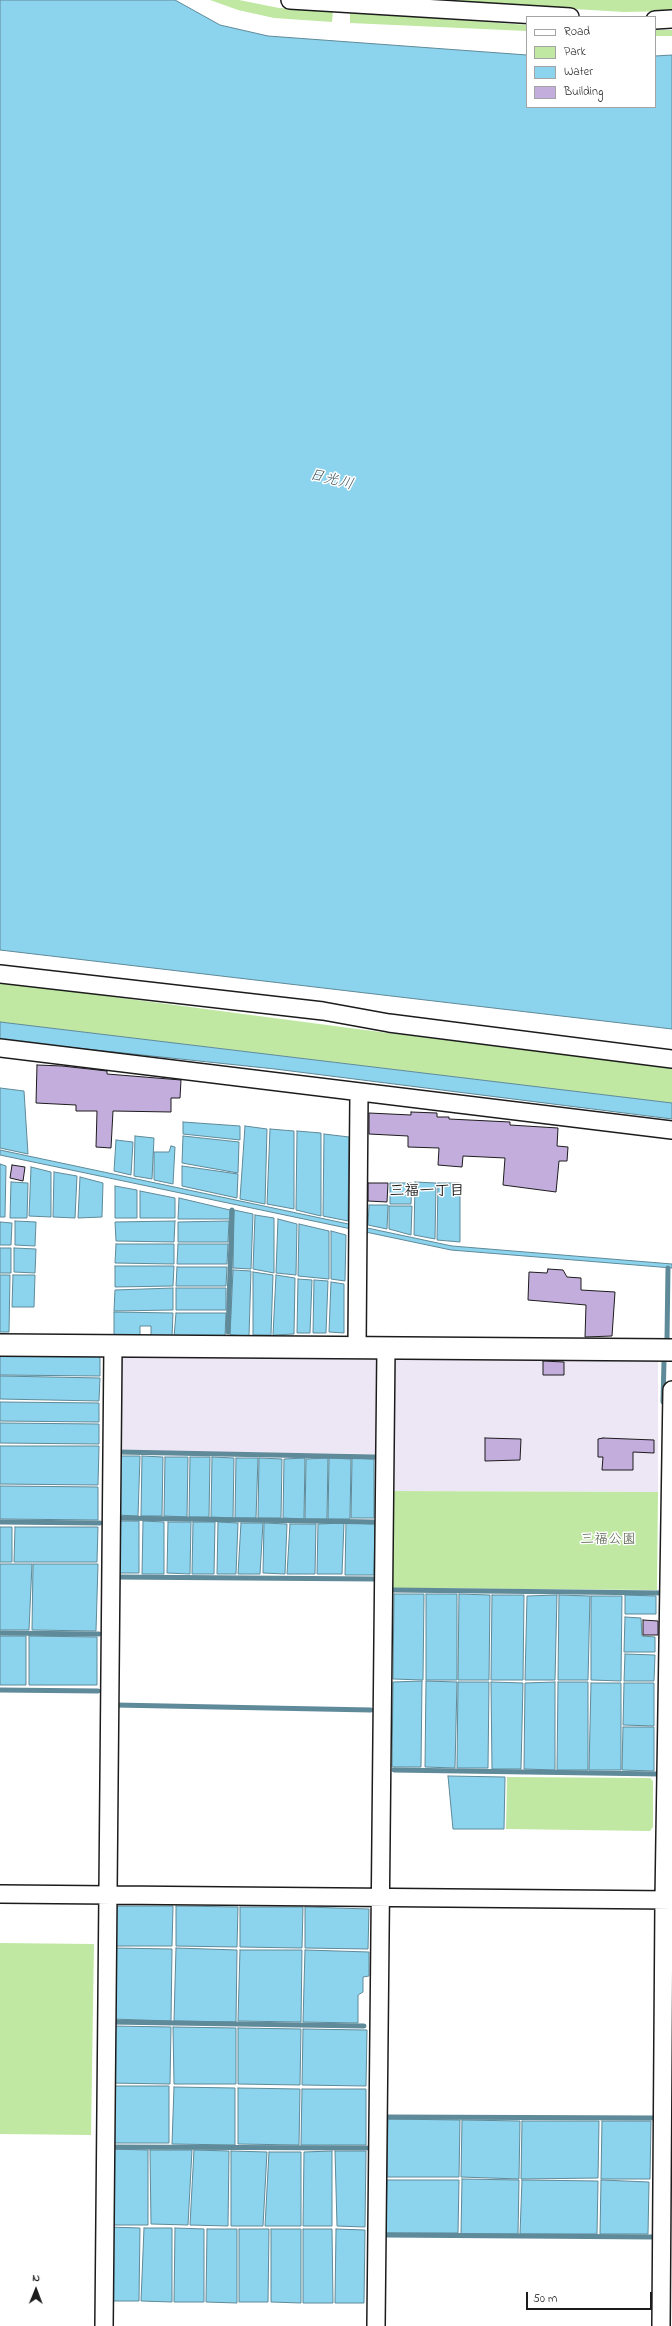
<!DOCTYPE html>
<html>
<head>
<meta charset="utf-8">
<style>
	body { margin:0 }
	#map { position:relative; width:672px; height:2326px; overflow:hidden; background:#fff; font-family:"Indie Flower",sans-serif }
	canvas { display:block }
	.legend { position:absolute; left:526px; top:16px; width:130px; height:92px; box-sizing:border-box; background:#fff; border:1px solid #a4a4a4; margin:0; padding:5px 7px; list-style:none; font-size:12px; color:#1c1c1c }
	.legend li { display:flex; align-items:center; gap:8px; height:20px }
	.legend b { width:20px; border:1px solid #a4a4a4 }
	.north { position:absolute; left:16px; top:2270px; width:40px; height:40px; -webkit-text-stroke:3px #fff; paint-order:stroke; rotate:1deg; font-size:11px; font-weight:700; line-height:16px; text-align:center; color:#1c1c1c }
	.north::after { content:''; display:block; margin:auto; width:14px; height:18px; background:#1c1c1c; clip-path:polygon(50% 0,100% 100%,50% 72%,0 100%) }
	.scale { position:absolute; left:526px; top:2292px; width:126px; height:18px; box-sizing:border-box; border:2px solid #1c1c1c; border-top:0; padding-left:5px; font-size:12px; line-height:14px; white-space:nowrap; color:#1c1c1c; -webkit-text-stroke:3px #fff; paint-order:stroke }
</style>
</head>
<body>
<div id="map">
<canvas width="672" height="2326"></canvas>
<ul class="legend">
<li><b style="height:5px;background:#fff"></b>Road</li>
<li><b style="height:11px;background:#c0e8a3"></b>Park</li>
<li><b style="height:11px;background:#8cd3ed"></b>Water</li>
<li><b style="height:11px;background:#c3addd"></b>Building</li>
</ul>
<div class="north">N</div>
<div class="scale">50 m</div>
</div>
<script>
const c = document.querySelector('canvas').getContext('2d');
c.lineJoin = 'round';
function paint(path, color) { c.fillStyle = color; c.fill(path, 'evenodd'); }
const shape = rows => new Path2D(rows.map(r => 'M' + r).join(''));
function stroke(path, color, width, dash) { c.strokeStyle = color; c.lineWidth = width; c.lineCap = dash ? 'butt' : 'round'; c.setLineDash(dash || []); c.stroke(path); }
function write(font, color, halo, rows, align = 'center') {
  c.font = font + ' "Indie Flower","Klee One",sans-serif'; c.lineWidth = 3; c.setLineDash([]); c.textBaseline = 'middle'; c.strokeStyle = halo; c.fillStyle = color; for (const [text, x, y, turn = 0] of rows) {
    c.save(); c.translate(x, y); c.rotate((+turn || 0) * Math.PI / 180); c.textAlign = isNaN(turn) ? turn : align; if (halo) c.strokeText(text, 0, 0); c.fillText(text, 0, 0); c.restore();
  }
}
const built = shape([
	[371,1355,376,1361,375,1454,116,1451,117,1356],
	[400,1356,658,1360,658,1492,393,1491,394,1362]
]);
const green = shape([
	[210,0,239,0,279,8,333,11,332,22,274,18,238,10],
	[421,0,672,0,672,11,624,12],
	[350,12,527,25,527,31,350,23],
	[655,30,672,30,672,36,655,36],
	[0,982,388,1033,672,1067,672,1103,0,1022],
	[393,1491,658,1492,657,1590,391,1588],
	[507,1777,650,1778,653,1781,653,1827,650,1831,506,1829],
	[0,1943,94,1944,91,2135,0,2134]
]);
const water = shape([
	[0,0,175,0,220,25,268,36,527,55,527,107,655,107,655,56,672,55,672,1029,0,950,0,0],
	[0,1022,672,1103,672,1119,275,1069,0,1040,0,1022],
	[0,1088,24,1091,28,1154,0,1148,0,1088],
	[183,1122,240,1126,240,1140,183,1134,183,1122],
	[245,1126,267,1129,265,1204,240,1199,245,1126],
	[270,1129,294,1131,294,1209,267,1204,270,1129],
	[297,1131,321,1133,321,1216,296,1210,297,1131],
	[324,1134,349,1137,348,1221,323,1216,324,1134],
	[135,1136,154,1138,152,1179,134,1176,135,1136],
	[183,1136,239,1142,238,1173,182,1163,183,1136],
	[116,1140,133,1142,131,1175,114,1171,116,1140],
	[171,1146,175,1147,173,1184,154,1180,154,1152,169,1152,171,1146],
	[0,1150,452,1246,672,1264,672,1268,451,1250,0,1155,0,1150],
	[0,1164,6,1166,5,1217,0,1217,0,1164],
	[182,1166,238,1174,237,1198,182,1186,182,1166],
	[31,1167,51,1172,51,1217,29,1216,31,1167],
	[54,1172,77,1176,75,1218,53,1217,54,1172],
	[80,1177,103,1183,102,1217,78,1218,80,1177],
	[11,1182,28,1183,27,1218,10,1218,11,1182],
	[415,1182,436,1183,435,1239,414,1235,415,1182],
	[390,1183,412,1183,411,1204,390,1204,390,1183],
	[438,1183,460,1183,460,1242,437,1240,438,1183],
	[115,1186,137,1190,137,1218,115,1218,115,1186],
	[140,1191,175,1198,175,1218,140,1218,140,1191],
	[179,1198,230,1210,230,1219,178,1219,179,1198],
	[369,1205,388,1205,387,1229,368,1225,369,1205],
	[389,1206,412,1206,411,1235,389,1229,389,1206],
	[234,1210,253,1214,251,1269,233,1268,234,1210],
	[255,1215,274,1218,274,1273,253,1269,255,1215],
	[278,1219,297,1224,296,1275,276,1273,278,1219],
	[15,1221,36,1222,35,1246,15,1245,15,1221],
	[175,1221,174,1242,116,1241,115,1222,175,1221],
	[229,1221,228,1242,178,1242,178,1222,229,1221],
	[0,1222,12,1223,11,1245,0,1245,0,1222],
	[299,1224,329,1231,329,1279,298,1276,299,1224],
	[331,1231,346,1235,345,1281,331,1279,331,1231],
	[116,1244,174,1244,174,1264,115,1263,116,1244],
	[178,1244,228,1244,227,1264,177,1264,178,1244],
	[0,1248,11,1248,11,1273,0,1273,0,1248],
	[14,1248,36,1249,35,1273,14,1272,14,1248],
	[115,1266,174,1266,173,1286,115,1287,115,1266],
	[177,1267,227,1267,226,1286,176,1286,177,1267],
	[233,1270,251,1271,249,1336,230,1335,233,1270],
	[253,1272,273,1275,271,1335,253,1335,253,1272],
	[0,1275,10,1275,9,1332,0,1332,0,1275],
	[13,1275,35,1275,34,1307,12,1307,13,1275],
	[276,1275,295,1278,294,1334,273,1335,276,1275],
	[298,1279,312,1280,310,1333,297,1333,298,1279],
	[314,1280,328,1281,326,1333,313,1333,314,1280],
	[331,1282,344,1284,344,1333,329,1332,331,1282],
	[173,1288,173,1310,114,1311,115,1290,173,1288],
	[176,1288,226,1288,226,1310,176,1310,176,1288],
	[114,1312,173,1313,172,1337,151,1336,151,1326,140,1326,140,1335,114,1335,114,1312],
	[176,1313,226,1313,225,1337,174,1337,176,1313],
	[0,1356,100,1356,100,1376,0,1375,0,1356],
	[0,1376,100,1378,99,1401,0,1399,0,1376],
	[0,1402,99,1403,99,1422,0,1421,0,1402],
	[0,1423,99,1424,99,1444,0,1443,0,1423],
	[0,1446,99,1446,98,1485,0,1484,0,1446],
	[118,1456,140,1456,138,1516,116,1515,118,1456],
	[142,1456,163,1457,162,1516,141,1516,142,1456],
	[165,1457,188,1457,187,1517,164,1516,165,1457],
	[190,1457,210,1457,209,1517,189,1517,190,1457],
	[212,1457,234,1458,233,1518,211,1517,212,1457],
	[236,1458,258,1458,256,1518,235,1518,236,1458],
	[259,1458,282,1459,281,1518,258,1518,259,1458],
	[305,1458,304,1519,283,1518,284,1459,305,1458],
	[328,1458,327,1519,305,1519,306,1459,328,1458],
	[329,1458,351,1459,350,1519,328,1519,329,1458],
	[352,1458,374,1459,374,1518,351,1518,352,1458],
	[0,1486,98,1487,98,1520,0,1519,0,1486],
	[117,1521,139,1521,139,1573,116,1573,117,1521],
	[143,1521,164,1522,164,1574,142,1574,143,1521],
	[168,1522,191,1522,190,1574,167,1573,168,1522],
	[193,1522,215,1522,214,1574,192,1574,193,1522],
	[218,1522,238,1523,236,1574,217,1574,218,1522],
	[241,1523,263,1523,260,1574,238,1574,241,1523],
	[264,1523,287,1524,285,1574,263,1573,264,1523],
	[344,1523,342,1574,317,1574,318,1524,344,1523],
	[346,1523,375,1524,374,1575,345,1575,346,1523],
	[290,1524,316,1524,315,1574,287,1574,290,1524],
	[0,1527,12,1527,12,1562,0,1562,0,1527],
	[15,1527,98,1527,97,1562,14,1562,15,1527],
	[0,1564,32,1564,29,1630,0,1630,0,1564],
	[33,1564,98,1564,96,1631,32,1630,33,1564],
	[394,1594,424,1594,423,1680,393,1679,394,1594],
	[426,1594,457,1594,457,1680,426,1680,426,1594],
	[459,1594,490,1595,489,1680,458,1680,459,1594],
	[492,1595,524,1595,523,1680,491,1680,492,1595],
	[557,1595,555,1680,525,1680,527,1596,557,1595],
	[559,1595,590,1596,588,1680,558,1680,559,1595],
	[625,1595,656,1596,656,1614,625,1614,625,1595],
	[591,1596,622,1596,621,1681,591,1680,591,1596],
	[625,1617,641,1618,642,1636,655,1637,655,1652,624,1652,625,1617],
	[0,1636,26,1636,26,1685,0,1685,0,1636],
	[29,1636,97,1637,97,1685,29,1685,29,1636],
	[625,1654,655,1655,654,1681,624,1681,625,1654],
	[422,1681,421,1767,392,1767,393,1682,422,1681],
	[426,1681,457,1682,455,1768,425,1767,426,1681],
	[458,1682,489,1682,488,1768,457,1768,458,1682],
	[491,1682,523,1683,521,1769,492,1769,491,1682],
	[555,1682,555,1770,524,1769,525,1683,555,1682],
	[558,1682,588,1682,588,1770,557,1770,558,1682],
	[591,1683,621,1683,621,1770,589,1770,591,1683],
	[624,1683,654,1683,654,1726,623,1725,624,1683],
	[623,1727,654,1727,654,1771,622,1770,623,1727],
	[448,1776,505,1777,504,1829,453,1829,448,1776],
	[114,1906,173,1906,172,1946,113,1946,114,1906],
	[176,1906,238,1907,237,1947,176,1946,176,1906],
	[240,1907,303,1907,302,1948,240,1947,240,1907],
	[305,1907,369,1909,368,1949,305,1948,305,1907],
	[113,1948,172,1949,171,2021,111,2019,113,1948],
	[176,1948,237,1950,236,2022,174,2021,176,1948],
	[240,1950,302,1950,301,2022,238,2021,240,1950],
	[305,1950,369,1952,369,1976,363,1977,363,1992,358,1995,358,2023,303,2022,305,1950],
	[111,2026,171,2027,170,2084,110,2083,111,2026],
	[173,2027,236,2028,236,2084,174,2084,173,2027],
	[238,2028,301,2029,300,2085,238,2084,238,2028],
	[303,2029,367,2030,366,2086,302,2085,303,2029],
	[110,2086,169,2086,169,2143,110,2143,110,2086],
	[174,2087,235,2088,235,2145,172,2144,174,2087],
	[238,2088,300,2089,299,2145,238,2144,238,2088],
	[302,2089,366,2089,366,2145,301,2145,302,2089],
	[388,2119,460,2120,459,2177,387,2177,388,2119],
	[462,2120,520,2121,519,2179,461,2177,462,2120],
	[522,2121,599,2121,598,2178,521,2179,522,2121],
	[602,2121,651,2121,650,2179,601,2179,602,2121],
	[111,2149,148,2150,148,2225,109,2225,111,2149],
	[150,2150,192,2150,188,2225,151,2224,150,2150],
	[194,2150,229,2151,228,2226,190,2225,194,2150],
	[231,2151,267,2152,263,2226,231,2226,231,2151],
	[332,2151,332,2226,303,2226,304,2152,332,2151],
	[335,2151,366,2151,365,2227,337,2226,335,2151],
	[269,2152,301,2152,301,2226,265,2226,269,2152],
	[462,2179,519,2180,518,2234,461,2234,462,2179],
	[387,2180,459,2180,458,2233,386,2233,387,2180],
	[522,2180,598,2181,597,2234,520,2234,522,2180],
	[601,2180,649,2182,648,2234,600,2234,601,2180],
	[109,2227,140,2228,139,2301,109,2301,109,2227],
	[144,2228,172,2228,172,2302,141,2301,144,2228],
	[175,2228,204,2229,204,2302,174,2302,175,2228],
	[207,2229,237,2229,237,2303,206,2302,207,2229],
	[239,2229,269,2229,268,2302,239,2302,239,2229],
	[271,2229,301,2229,301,2303,271,2302,271,2229],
	[303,2229,332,2229,333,2303,303,2303,303,2229],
	[336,2229,365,2230,364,2303,335,2303,336,2229]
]);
const stream = shape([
	[228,1332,232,1210],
	[667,1339,668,1268],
	[663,1402,664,1361],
	[118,1452,375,1457],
	[117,1518,375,1522],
	[0,1522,100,1523],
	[116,1577,375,1579],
	[393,1590,662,1593],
	[0,1633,99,1634],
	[0,1690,98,1691],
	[115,1705,371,1710],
	[394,1770,660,1774],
	[110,2022,364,2026],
	[388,2117,657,2118],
	[109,2147,367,2148],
	[386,2235,655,2237]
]);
const building = shape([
	[37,1065,62,1066,107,1071,107,1074,181,1080,180,1098,171,1098,171,1112,113,1111,111,1148,96,1147,97,1111,76,1111,76,1105,36,1103,37,1065],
	[411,1112,437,1113,437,1117,449,1117,449,1119,510,1122,510,1125,558,1128,557,1146,568,1147,567,1161,559,1161,556,1192,503,1185,505,1158,463,1156,462,1167,438,1165,439,1148,408,1147,408,1136,369,1134,369,1113,411,1115,411,1112],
	[12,1165,25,1167,23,1181,10,1178,12,1165],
	[368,1183,388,1183,387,1202,368,1201,368,1183],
	[548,1269,563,1270,567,1277,581,1278,581,1290,615,1292,612,1336,585,1337,586,1305,528,1300,529,1272,547,1273,548,1269],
	[543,1361,564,1362,564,1375,543,1375,543,1361],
	[485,1438,521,1439,520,1460,485,1461,485,1438],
	[603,1438,654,1440,654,1453,633,1452,633,1470,602,1470,603,1457,598,1457,598,1439,603,1438],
	[643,1620,658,1621,658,1635,643,1635,643,1620]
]);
const minor = shape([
	[290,0,570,17],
	[655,20,672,19],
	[0,974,323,1011,389,1023,672,1059],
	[0,1048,672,1130],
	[357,1347,359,1093],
	[0,1894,672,1900],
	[104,2326,113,1346],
	[376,2326,386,1348],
	[661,2326,664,1900,672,1390]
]);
const tertiary = shape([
	[0,1345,672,1350]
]);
const parkNames = [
	["三福公園",608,1541]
];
const waterNames = [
	["日光川",331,481,14]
];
const neighbourhoodNames = [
	["三福一丁目",427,1193]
];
paint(built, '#ede6f5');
paint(green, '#c0e8a3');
paint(water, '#8cd3ed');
stroke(water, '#5f8a99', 1);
stroke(stream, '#5f8a99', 5);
paint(building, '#c3addd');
stroke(building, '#1c1c1c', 1);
stroke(minor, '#1c1c1c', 20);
stroke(tertiary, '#1c1c1c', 24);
stroke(minor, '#fff', 17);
stroke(tertiary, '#fff', 21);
write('14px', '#4d5944', '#fff', parkNames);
write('italic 15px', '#435c65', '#fff', waterNames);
write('bold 15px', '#1c1c1c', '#fff', neighbourhoodNames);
</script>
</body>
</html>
